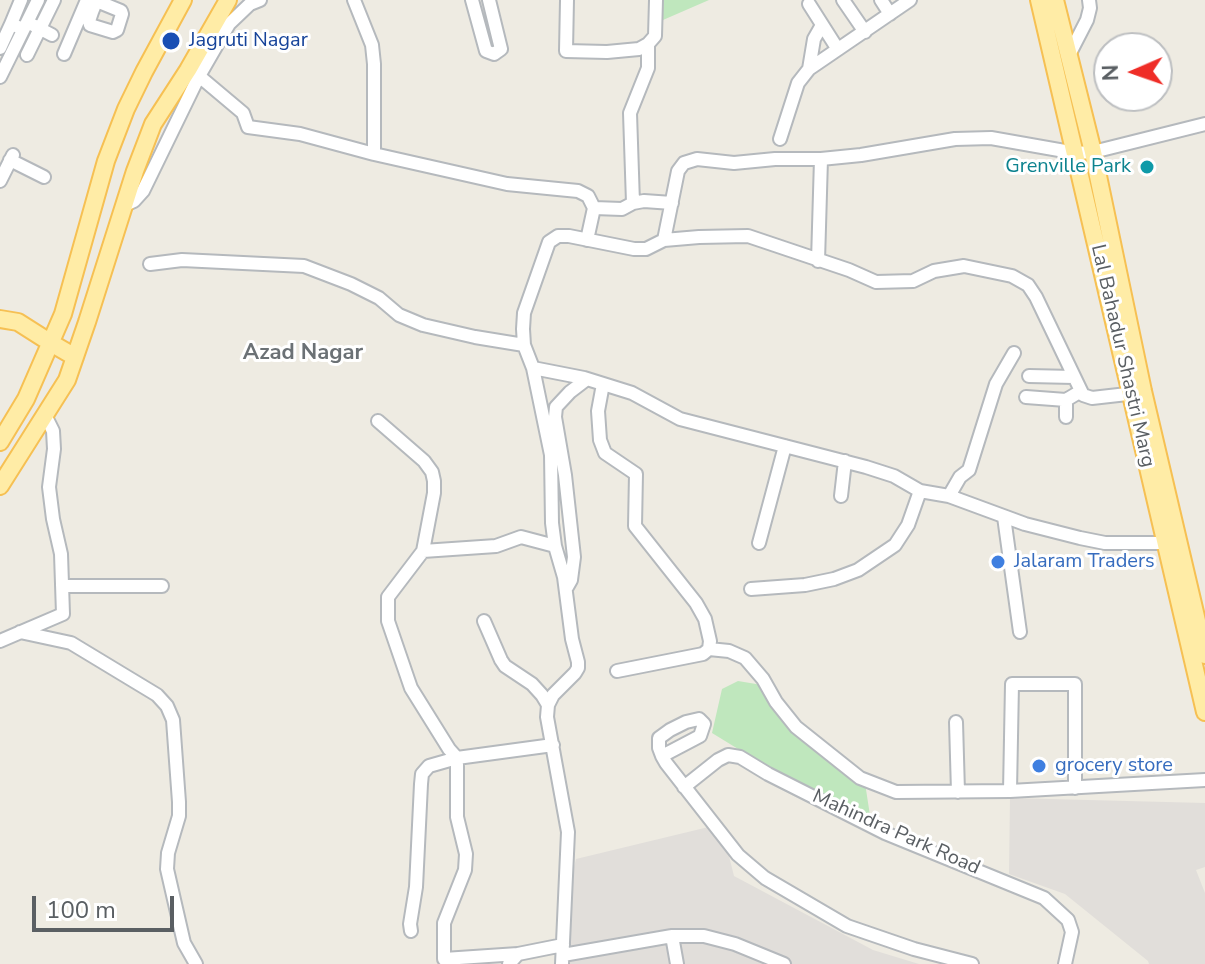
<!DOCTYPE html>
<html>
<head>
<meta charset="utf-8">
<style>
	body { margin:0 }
	#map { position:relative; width:1205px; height:964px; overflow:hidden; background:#eeebe2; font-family:"Nunito Sans",sans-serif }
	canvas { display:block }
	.north { position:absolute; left:1093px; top:32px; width:80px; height:80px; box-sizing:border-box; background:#fff; border:2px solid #bdbfc1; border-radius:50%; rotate:268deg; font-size:22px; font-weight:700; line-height:32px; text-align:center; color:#5a5f63 }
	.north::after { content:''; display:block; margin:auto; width:28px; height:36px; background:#ef2d27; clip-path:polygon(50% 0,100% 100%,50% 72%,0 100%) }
	.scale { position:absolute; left:32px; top:896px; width:142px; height:36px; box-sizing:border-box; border:4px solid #5a5f63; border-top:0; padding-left:10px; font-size:24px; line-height:28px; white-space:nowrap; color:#5a5f63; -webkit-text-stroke:6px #fff; paint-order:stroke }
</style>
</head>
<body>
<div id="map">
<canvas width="1205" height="964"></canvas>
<div class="north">N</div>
<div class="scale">100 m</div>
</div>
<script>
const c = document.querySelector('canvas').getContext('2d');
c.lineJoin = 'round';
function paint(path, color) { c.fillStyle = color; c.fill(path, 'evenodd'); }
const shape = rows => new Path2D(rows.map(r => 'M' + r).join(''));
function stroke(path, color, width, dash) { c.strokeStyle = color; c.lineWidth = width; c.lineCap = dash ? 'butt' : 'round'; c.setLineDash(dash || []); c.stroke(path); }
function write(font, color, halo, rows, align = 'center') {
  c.font = font + ' "Nunito Sans",sans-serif'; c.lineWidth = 6; c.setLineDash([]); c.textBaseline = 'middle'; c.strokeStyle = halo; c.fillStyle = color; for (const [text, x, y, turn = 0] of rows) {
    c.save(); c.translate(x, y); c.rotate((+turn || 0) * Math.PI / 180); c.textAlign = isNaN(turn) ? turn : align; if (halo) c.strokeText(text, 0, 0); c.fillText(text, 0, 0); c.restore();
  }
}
const industrial = shape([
	[1010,798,1205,803,1205,867,1196,870,1205,893,1205,964,1149,964,1148,961,1065,894,1009,874],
	[721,824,734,876,873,950,919,964,567,964,571,879,576,859]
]);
const green = shape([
	[663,0,709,0,663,20],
	[738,681,762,685,794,733,865,783,871,822,792,782,712,733,722,689]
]);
const minor = shape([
	[354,0,372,45,374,64,374,154],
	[472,0,486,51,494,54,501,49,489,0],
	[567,0,566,51,607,52,639,49,648,44,655,36,656,0],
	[843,0,865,32],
	[881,0,890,14],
	[809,4,837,48],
	[84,9,92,12,89,21,90,25,113,32,117,30,122,14,121,11,99,2,96,2,92,12],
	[11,24,21,0],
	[33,25,52,35],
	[0,48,11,24,23,29],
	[64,54,87,0],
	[27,55,54,0],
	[1069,55,1087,20,1090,8,1089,0],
	[809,69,814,39,822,25],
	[199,76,243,113,248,127,300,134,374,154,507,184,578,191,588,196,594,208,587,240],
	[0,77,38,0],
	[780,139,798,83,809,69,910,0],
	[10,160,44,177],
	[0,181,13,155],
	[633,203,630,113,648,68,648,44],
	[125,205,134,201,143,191,199,76,229,24,250,4,260,0],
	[594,208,622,209,633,203,644,201,672,203],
	[664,240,678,171,684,163,697,159,734,163,775,159,821,159,861,155,955,139,991,138,1076,153,1093,152,1205,124],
	[818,261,821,159],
	[150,264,182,260,304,266,351,284,379,298,399,315,423,325,475,337,524,345],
	[533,368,584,378,632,393,680,419,866,467,894,476,920,491,949,496,1025,524,1080,538,1105,543,1171,543],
	[1029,376,1074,377],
	[603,384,598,411,600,440,605,453,636,474,635,526,696,603,705,619,710,641,709,649,703,654,617,671],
	[1026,397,1066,400,1081,391],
	[1066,417,1066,400],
	[378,421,424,461,432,472,434,481,434,493,423,551,388,597,388,621,411,688,449,749,457,758,457,817,466,854,465,870,444,923,444,959,518,954],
	[841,496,845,461],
	[949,496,960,477,969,470,996,384,1014,353],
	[1004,517,1020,632],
	[759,543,785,446],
	[423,551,496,546,521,537,555,546],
	[62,586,162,586],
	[567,587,571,580,574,557,565,475,555,417,556,407,570,392,587,379],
	[751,589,805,585,834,579,858,570,895,545,908,525,920,491],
	[484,621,501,660,505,666,532,684,542,695,548,705],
	[20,632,71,643,157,695,167,706,173,720,179,802,179,816,168,853,167,869,184,943,196,964],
	[0,641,63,614,61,554,53,519,49,487,54,449,53,431,45,415],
	[709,649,729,651,745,658,763,679,776,702,796,727,860,778,896,792,1010,791,1205,780],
	[956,722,958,792],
	[662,756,700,736,704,724,699,719,686,722,670,730,659,738,659,748,662,756,666,763,738,855,765,878,847,926,914,949,972,964],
	[684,787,718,760,728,755,740,757,768,774,885,833,1044,898,1068,920,1072,932,1065,964],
	[1010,791,1012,684,1075,684,1075,788],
	[411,931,410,924,416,887,421,784,422,774,429,766,457,758,553,745],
	[672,936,677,964],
	[563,955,672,936,704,936,735,944,784,964],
	[509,964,518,954,563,945],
	[562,964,568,832,547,717,548,705,553,695,575,673,578,668,578,662,572,639,564,577,555,546,552,523,551,455,533,368,524,345,523,329,524,313,549,242,558,236,569,236,634,249,646,249,664,240,699,237,748,236,849,270,876,282,913,281,934,271,964,266,1012,276,1028,285,1036,297,1083,395,1092,398,1136,393]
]);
const major = shape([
	[1039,0,1205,712],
	[1055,0,1093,152,1143,391,1205,655],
	[0,319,18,322,51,343,75,357],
	[0,442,26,399,63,314,106,161,126,109,144,72,183,0],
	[0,486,67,380,87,322,135,171,153,124,188,70,228,0]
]);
const markers = [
	[171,41,10,"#1a4fb4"],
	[1147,167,8,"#0f9aa8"],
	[998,562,8,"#3f7fe0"],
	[1039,766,8,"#3f7fe0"]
];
const transitNames = [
	["Jagruti Nagar",189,41]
];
const cultureNames = [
	["Grenville Park",1131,167]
];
const streetNames = [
	["Lal Bahadur Shastri Marg",1122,356,77],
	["Mahindra Park Road",896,833,24]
];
const shopNames = [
	["Jalaram Traders",1014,562],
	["grocery store",1055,766]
];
const neighbourhoodNames = [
	["Azad Nagar",303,354]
];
paint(industrial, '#e1deda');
paint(green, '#bfe7bd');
stroke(minor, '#b5b9bd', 16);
stroke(major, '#f6c053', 20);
stroke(minor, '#fff', 12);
stroke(major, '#ffeca6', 16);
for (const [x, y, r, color] of markers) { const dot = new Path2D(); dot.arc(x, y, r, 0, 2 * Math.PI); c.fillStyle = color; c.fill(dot); stroke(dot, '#fff', 3); }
write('20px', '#164399', '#fff', transitNames, 'left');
write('20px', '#0d838f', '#fff', cultureNames, 'right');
write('20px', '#5a5f63', '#fff', streetNames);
write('20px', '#366cbe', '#fff', shopNames, 'left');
write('bold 22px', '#6b7175', '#fff', neighbourhoodNames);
</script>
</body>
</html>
